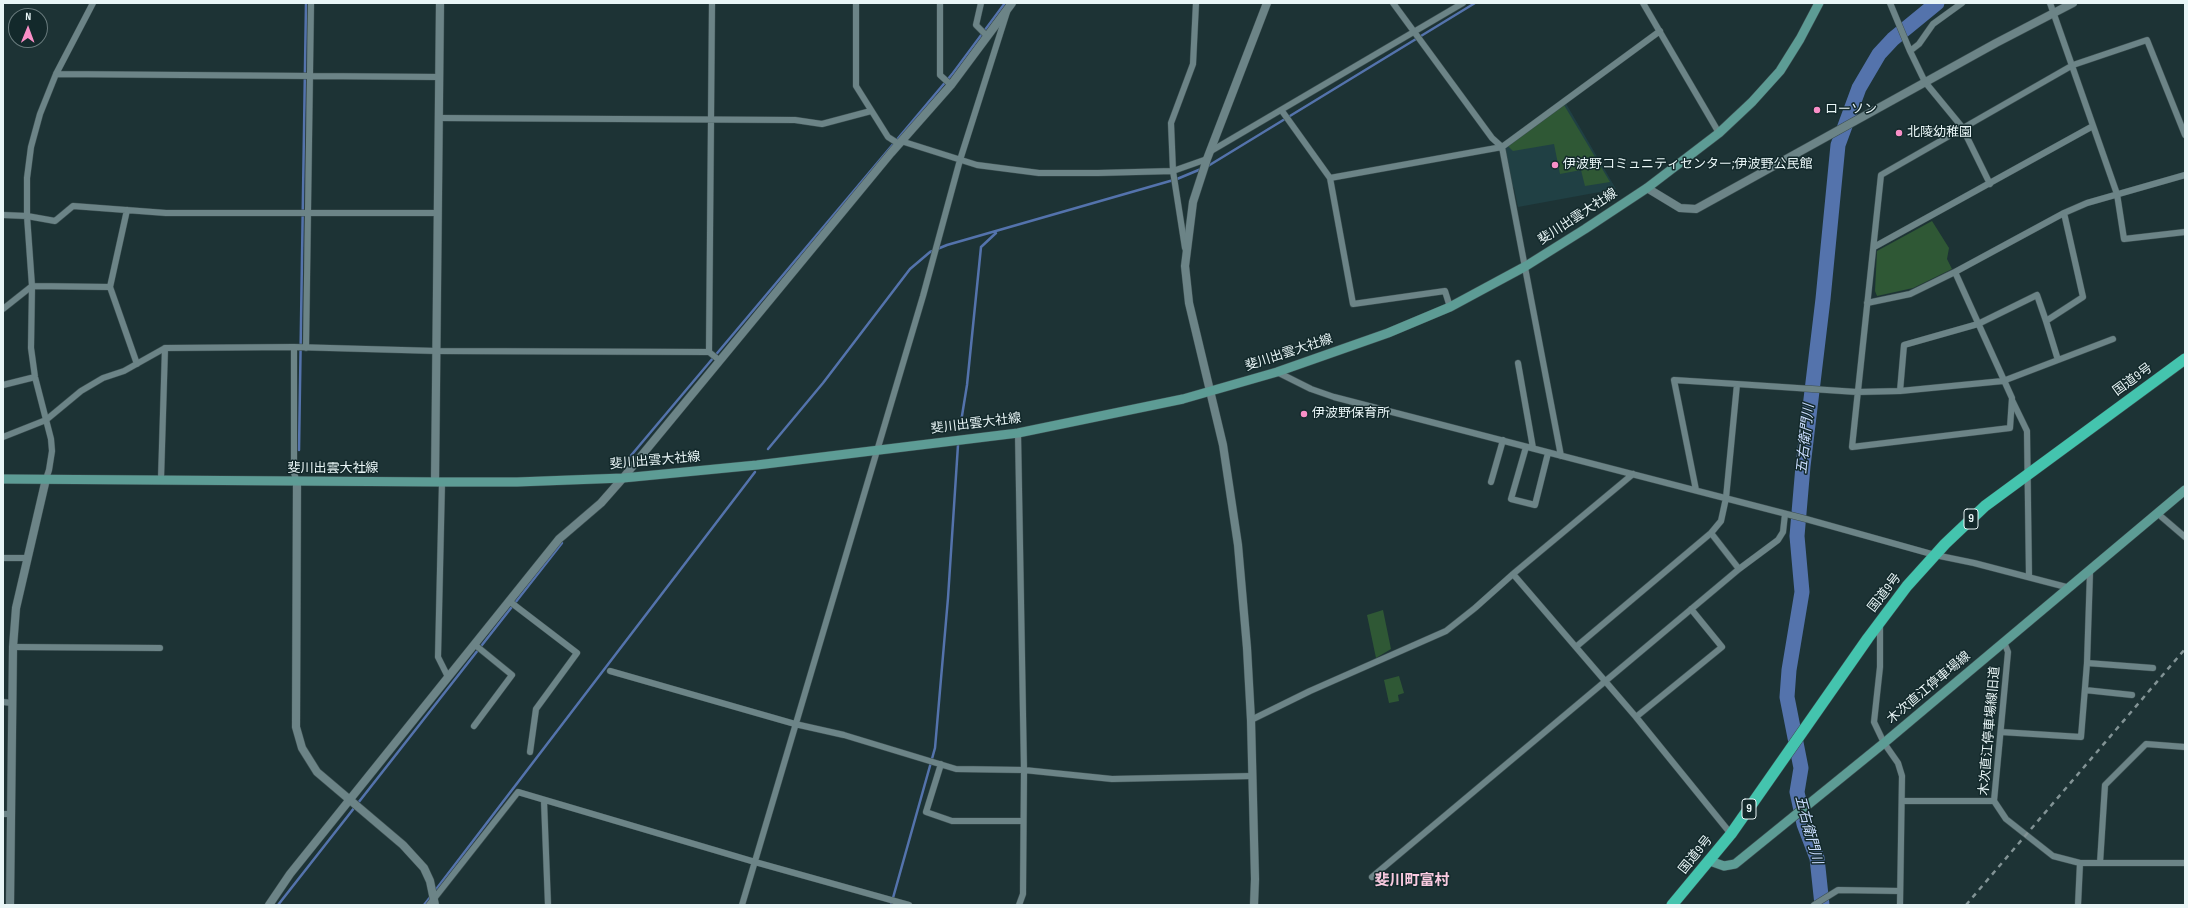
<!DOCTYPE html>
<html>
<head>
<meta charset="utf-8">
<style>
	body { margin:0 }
	#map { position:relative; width:2188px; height:908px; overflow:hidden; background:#1d3335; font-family:"Sofia Sans Condensed",sans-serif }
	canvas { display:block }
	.frame { position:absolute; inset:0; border:4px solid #e9f6f7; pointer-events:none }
	.north { position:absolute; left:8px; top:8px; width:40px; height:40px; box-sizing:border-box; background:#13292b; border:1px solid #697b7d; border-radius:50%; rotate:1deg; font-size:11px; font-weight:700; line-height:16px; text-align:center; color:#e9f6f7 }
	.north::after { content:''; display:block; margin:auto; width:14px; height:18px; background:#fa8fc7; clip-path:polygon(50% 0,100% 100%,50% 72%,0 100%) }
</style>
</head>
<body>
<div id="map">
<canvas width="2188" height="908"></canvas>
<div class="frame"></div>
<div class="north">N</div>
</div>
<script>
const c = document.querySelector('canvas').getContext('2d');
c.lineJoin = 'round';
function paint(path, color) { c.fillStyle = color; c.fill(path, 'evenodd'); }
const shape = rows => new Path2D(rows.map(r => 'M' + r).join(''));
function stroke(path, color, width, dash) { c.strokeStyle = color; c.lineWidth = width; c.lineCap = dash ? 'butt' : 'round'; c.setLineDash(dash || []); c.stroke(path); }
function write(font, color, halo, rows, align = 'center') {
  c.font = font + ' "Sofia Sans Condensed","Noto Sans JP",sans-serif'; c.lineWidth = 3; c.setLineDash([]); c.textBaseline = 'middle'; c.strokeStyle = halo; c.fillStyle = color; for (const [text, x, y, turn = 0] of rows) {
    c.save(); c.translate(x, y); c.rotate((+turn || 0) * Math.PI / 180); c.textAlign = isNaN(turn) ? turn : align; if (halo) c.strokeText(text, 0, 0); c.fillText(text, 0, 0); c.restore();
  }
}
const built = shape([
	[1565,102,1616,189,1518,207,1514,188,1511,184,1503,146]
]);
const green = shape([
	[1564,105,1610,182,1585,186,1581,170,1560,174,1554,144,1513,151,1507,145],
	[1932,221,1949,248,1947,259,1952,269,1913,288,1877,296,1875,291,1877,251],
	[1383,610,1391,649,1376,658,1367,615],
	[1399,676,1404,693,1398,695,1399,701,1389,703,1384,680]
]);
const stream = shape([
	[1208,166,1475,3],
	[960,428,967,385,981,247,996,233],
	[768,449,823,383,910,269,930,252,947,245,1177,179,1201,169],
	[299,450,306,3],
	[623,465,953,73,1005,3],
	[434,892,755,472],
	[278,905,562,543],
	[424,905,431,896],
	[891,905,935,748,948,598,958,445]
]);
const river = shape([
	[1822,905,1817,858,1804,824,1797,792,1801,768,1787,697,1789,670,1802,592,1797,536,1803,466,1823,299,1838,145,1859,88,1879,54,1893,39,1937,3]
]);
const minor = shape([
	[856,3,856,86,888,137,899,144],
	[940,3,940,75,951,85],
	[981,3,976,25,987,36],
	[1393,3,1492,138,1502,147,1561,456],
	[1643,3,1719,133],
	[1890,3,1910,51,1925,82,1962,127,1990,184],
	[2050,3,2117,194,2124,239,2185,232],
	[1910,51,1919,44,1933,24,1962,3],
	[56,74,439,77],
	[1282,111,1330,178,1353,304,1445,291,1450,307],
	[439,118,795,120,822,124,871,111],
	[901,141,977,165,1039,173,1098,173,1173,171,1207,159],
	[1211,151,1463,3],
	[1330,178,1502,147,1660,31],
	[127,210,110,287,137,364],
	[3,215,27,216,55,221,73,206,166,213,437,213],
	[1874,247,2093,126],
	[1185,248,1173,171,1171,123,1193,64,1196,3],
	[1955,272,2012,398,2010,428,1852,447,1881,175,2073,65,2147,40,2185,135],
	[1867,303,1910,294,1955,272,2064,213,2087,203,2185,175],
	[3,309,32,286,110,287],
	[2046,321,2058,360],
	[294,347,294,473,297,482],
	[306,348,311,3],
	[709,352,712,3],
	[1518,363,1533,448],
	[1277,372,1311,389,1334,397,1806,519,1935,555,1974,563,2070,588],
	[3,385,35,377],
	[1900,391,1904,345,1978,324,2037,295,2046,321,2083,297,2064,213],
	[2012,400,2027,431,2029,577],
	[1018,433,1024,770,1023,894,1019,905],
	[3,437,46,420,81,391,103,378,124,371,165,348,294,347,437,351,709,352,719,360],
	[1526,447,1511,499,1535,505,1548,453],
	[46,479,49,470,52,451,51,439,35,377,31,348,32,286,27,216,27,178,31,147,40,114,56,74,93,3],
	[161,479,165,348],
	[442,482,438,657,448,677],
	[1491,482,1503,440],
	[1696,490,1674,380,1737,384],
	[2157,513,2185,537],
	[3,558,27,558],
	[1739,569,1778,540,1783,532,1785,514],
	[1513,574,1636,717,1722,647,1691,609],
	[509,601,577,653,536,709,530,752],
	[1880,624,1880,667,1874,722,1884,743,1898,763,1902,776,1900,905],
	[2004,642,2008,652,1994,801,2006,819,2053,856,2080,863,2185,863],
	[1577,646,1711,533,1721,521,1726,498,1737,384,1857,392,1900,391,2003,381,2113,339],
	[13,647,160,648],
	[2087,663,2153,668],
	[610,671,795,724,844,735,956,769,1024,770,1112,779,1252,776],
	[2085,690,2132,695],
	[3,702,12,703],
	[1636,717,1731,834],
	[1251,720,1310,691,1446,631,1475,608,1513,574,1633,474],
	[474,726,512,675,474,644],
	[2001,732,2081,737,2087,663,2090,572],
	[941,764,926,812,952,821,1023,821],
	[544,801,548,905],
	[1902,801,1994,801],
	[3,814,11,814],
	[2100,863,2105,785,2146,744,2185,747],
	[1372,877,1739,569,1711,533],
	[429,905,518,792,755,862,909,905],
	[742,905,923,296,960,160,1007,12],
	[1814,905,1838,890,1900,891],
	[2078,905,2080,863]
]);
const tertiary = shape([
	[1647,188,1680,208,1696,209,1996,43,2073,3],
	[297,482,296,727,302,748,317,772,403,845,424,868,430,881,435,905],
	[435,482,440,3],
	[10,905,13,647,16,608,46,479],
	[269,905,290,874,559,539,601,503,623,478,891,153,951,85,1012,3],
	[1254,905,1255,879,1251,720,1247,648,1238,545,1223,445,1189,303,1185,266,1193,202,1207,159,1267,3]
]);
const secondary = shape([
	[3,479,442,482,517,482,623,478,757,465,1018,433,1183,399,1277,372,1388,333,1450,307,1526,266,1585,229,1647,188,1719,133,1752,102,1780,71,1800,39,1819,3],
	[1710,861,1724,866,1735,864,1884,743,2185,490]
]);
const trunk = shape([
	[1672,905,1731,834,1868,638,1907,586,1945,544,1985,506,2185,359]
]);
const rail = shape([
	[1966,905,2185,649]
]);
const markers = [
	[1817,110,4,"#fa8fc7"],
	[1899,133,4,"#fa8fc7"],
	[1555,165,4,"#fa8fc7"],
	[1304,414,4,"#fa8fc7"]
];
const shields = [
	[1971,519,14],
	[1749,809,14]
];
const shieldNames = [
	["9",1971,519],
	["9",1749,809]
];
const poiNames = [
	["ローソン",1825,110],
	["北陵幼稚園",1907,133],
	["伊波野コミュニティセンター;伊波野公民館",1563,165],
	["伊波野保育所",1312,414]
];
const streetNames = [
	["斐川出雲大社線",1578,217,-33],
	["斐川出雲大社線",1289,353,-18],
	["国道9号",2133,380,-36],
	["斐川出雲大社線",976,424,-7],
	["斐川出雲大社線",655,461,-5],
	["斐川出雲大社線",333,469],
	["国道9号",1885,593,-52],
	["木次直江停車場線",1929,688,-40],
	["木次直江停車場線旧道",1990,731,-85],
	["国道9号",1696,855,-51]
];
const waterNames = [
	["五右衛門川",1806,439,-84],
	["五右衛門川",1808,830,75]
];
const quarterNames = [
	["斐川町富村",1412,881]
];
paint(built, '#204044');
paint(green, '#2f5835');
stroke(stream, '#5473ac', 2.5);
stroke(river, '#5473ac', 15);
stroke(minor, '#3c4f51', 7);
stroke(tertiary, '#3c4f51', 9);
stroke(secondary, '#3c4f51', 10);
stroke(trunk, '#3c4f51', 12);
stroke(minor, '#6c8487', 6);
stroke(tertiary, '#6c8487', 8);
stroke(secondary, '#5d9c95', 9);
stroke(trunk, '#44c4ae', 11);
stroke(rail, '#829395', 2.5, [5, 5]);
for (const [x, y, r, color] of markers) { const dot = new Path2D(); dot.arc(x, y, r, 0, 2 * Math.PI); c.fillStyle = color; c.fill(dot); stroke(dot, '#13292b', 1.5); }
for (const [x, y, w] of shields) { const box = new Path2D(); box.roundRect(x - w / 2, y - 10, w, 20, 3); c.fillStyle = '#13292b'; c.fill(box); stroke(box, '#e9f6f7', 1); }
write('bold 12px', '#e9f6f7', null, shieldNames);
write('13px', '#e9f6f7', '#13292b', poiNames, 'left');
write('13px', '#e9f6f7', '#13292b', streetNames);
write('italic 14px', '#caddfe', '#13292b', waterNames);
write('bold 15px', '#f9cae0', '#13292b', quarterNames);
</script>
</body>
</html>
